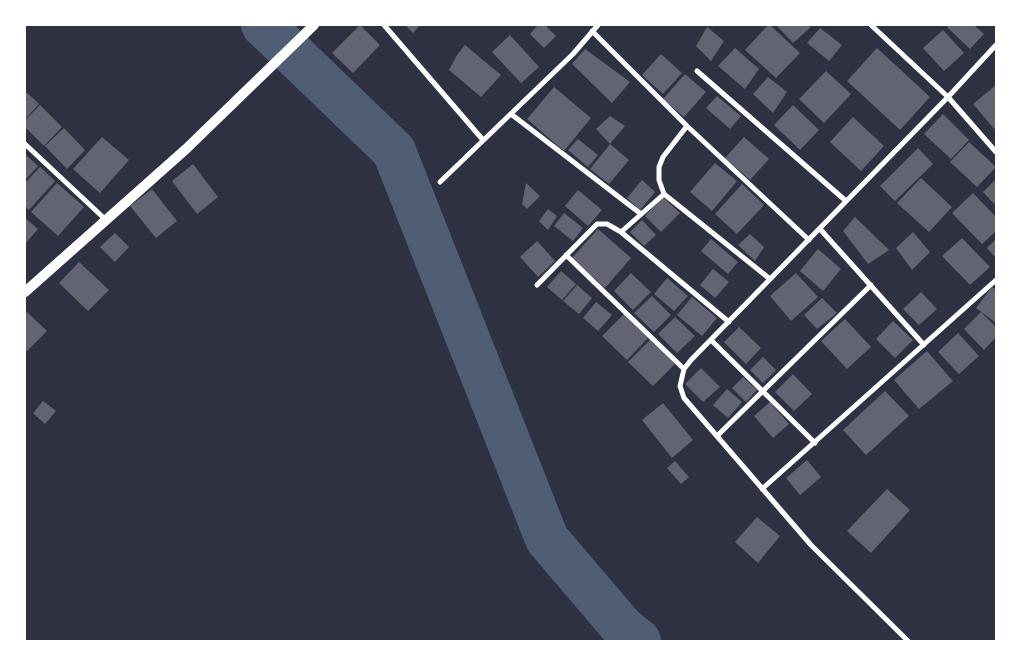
<!DOCTYPE html>
<html>
<head>
<meta charset="utf-8">
<style>
	body { margin:0 }
	#map { position:relative; width:1021px; height:666px; overflow:hidden; background:#2d3142; font-family:Ubuntu,sans-serif }
	canvas { display:block }
	.frame { position:absolute; inset:0; border:26px solid #fff; pointer-events:none }
</style>
</head>
<body>
<div id="map">
<canvas width="1021" height="666"></canvas>
<div class="frame"></div>
</div>
<script>
const c = document.querySelector('canvas').getContext('2d');
c.lineJoin = 'round';
const shape = rows => new Path2D(rows.map(r => 'M' + r).join(''));
function stroke(path, color, width, dash) { c.strokeStyle = color; c.lineWidth = width; c.lineCap = dash ? 'butt' : 'round'; c.setLineDash(dash || []); c.stroke(path); }
function paint(path, color) { c.fillStyle = color; c.fill(path, 'evenodd'); }
const river = shape([
	[263,25,394,151,547,539,622,627,639,641]
]);
const building = shape([
	[360,25,380,45,353,73,332,53],
	[405,25,420,25,413,33],
	[538,25,545,25,556,36,544,48,530,34],
	[768,25,770,25,800,53,776,78,745,50],
	[776,25,809,25,811,27,793,43],
	[949,25,974,25,984,34,970,49,947,27],
	[707,27,724,41,711,61,696,46],
	[820,28,842,45,829,61,807,43],
	[943,30,964,53,944,71,923,48],
	[510,35,539,67,521,83,492,52],
	[465,45,501,75,481,97,449,70,457,55],
	[735,48,759,69,745,89,718,66],
	[877,48,930,97,900,130,847,81],
	[585,49,630,82,612,103,572,64],
	[661,54,682,73,663,94,642,75],
	[826,71,851,94,824,123,799,99],
	[685,74,706,92,684,117,663,99],
	[768,77,787,92,773,113,753,94],
	[996,85,996,131,973,104],
	[554,87,591,118,564,151,527,119],
	[25,91,39,104,25,119],
	[717,96,741,116,730,129,706,108],
	[40,105,62,127,44,146,25,127,25,120],
	[793,105,819,130,800,150,774,125],
	[943,114,969,140,951,159,924,134],
	[610,116,625,126,610,144,596,129],
	[853,117,884,146,861,171,830,142],
	[64,128,85,150,67,169,45,146],
	[102,137,129,160,100,193,73,169],
	[744,137,769,159,750,180,725,158],
	[578,139,598,155,588,167,568,150],
	[969,142,996,167,977,187,950,162],
	[610,144,629,160,609,184,590,169],
	[918,148,933,164,895,201,880,186],
	[25,154,38,166,25,180],
	[715,163,737,181,712,211,690,192],
	[193,164,218,197,197,214,172,181],
	[40,167,55,181,29,210,25,206,25,183],
	[921,178,952,207,929,232,897,203],
	[996,179,996,206,983,192],
	[642,180,655,192,640,210,627,198],
	[57,183,84,207,58,236,31,212],
	[526,183,540,196,527,209,522,204],
	[742,184,764,205,737,234,715,214],
	[152,189,177,221,156,238,130,206],
	[578,190,602,210,588,226,565,206],
	[973,193,996,217,996,231,982,244,952,213],
	[663,197,680,213,661,232,645,216],
	[548,209,557,216,548,230,539,221],
	[564,213,583,228,573,241,554,226],
	[855,217,889,250,868,264,843,231],
	[25,218,38,229,25,244],
	[642,220,656,235,644,246,630,232],
	[598,229,631,258,605,288,572,258],
	[913,232,930,252,912,270,896,248],
	[115,233,129,247,115,262,100,247],
	[750,234,764,247,755,261,738,245],
	[962,238,990,267,970,285,942,256],
	[711,239,738,262,728,274,701,251],
	[996,239,996,258,987,248],
	[537,241,555,261,538,277,520,257],
	[818,249,841,269,823,291,800,271],
	[79,262,109,290,88,311,59,283],
	[713,269,729,282,715,298,700,285],
	[561,271,576,284,562,300,547,287],
	[631,273,651,292,633,310,614,291],
	[796,273,818,297,791,321,770,296],
	[667,278,688,296,674,311,654,294],
	[577,285,592,298,579,314,563,301],
	[992,287,996,290,996,323,976,308],
	[921,292,937,309,919,325,903,309],
	[652,296,671,315,654,332,634,313],
	[692,297,717,318,702,336,677,315],
	[822,298,837,313,817,329,804,315],
	[596,302,612,315,598,331,583,318],
	[27,312,47,331,27,351,25,349,25,314],
	[981,312,996,327,996,337,984,350,964,329],
	[624,314,648,338,627,360,602,336],
	[675,317,695,336,677,353,658,334],
	[845,319,871,347,847,369,821,341],
	[893,321,913,340,895,358,876,339],
	[739,327,761,348,746,364,724,342],
	[958,333,979,356,959,374,938,352],
	[650,340,675,364,653,386,628,362],
	[927,351,953,381,919,409,894,380],
	[763,357,776,370,763,383,750,370],
	[701,368,720,387,703,402,685,384],
	[793,374,812,394,794,411,775,392],
	[743,377,757,390,746,402,732,388],
	[727,389,742,402,728,418,713,405],
	[885,391,909,416,866,455,843,430],
	[43,401,56,411,45,424,33,413],
	[770,402,789,424,773,438,754,416],
	[663,403,693,440,672,458,642,420],
	[807,460,821,477,800,495,786,478],
	[675,461,689,477,681,484,667,468],
	[887,489,910,510,871,553,847,531],
	[757,517,780,536,758,563,735,542]
]);
const minor = shape([
	[384,25,483,140],
	[871,25,948,97,996,152],
	[592,31,687,126,809,240],
	[697,71,846,201],
	[511,114,641,214],
	[687,126,663,157,659,167,659,180,664,194,770,279],
	[25,144,106,220],
	[440,182,573,54,598,25],
	[820,229,924,345],
	[621,232,664,194],
	[566,255,684,369],
	[537,285,597,224,607,224,621,232,729,322],
	[711,340,815,443],
	[717,436,871,285],
	[762,489,996,280],
	[908,641,811,545,684,398,680,386,684,369,691,360,948,97,996,45]
]);
const secondary = shape([
	[25,292,186,149,314,25]
]);
stroke(river, '#4f5d75', 44);
paint(building, '#626471');
stroke(minor, '#fff', 5);
stroke(secondary, '#fff', 10);
</script>
</body>
</html>
